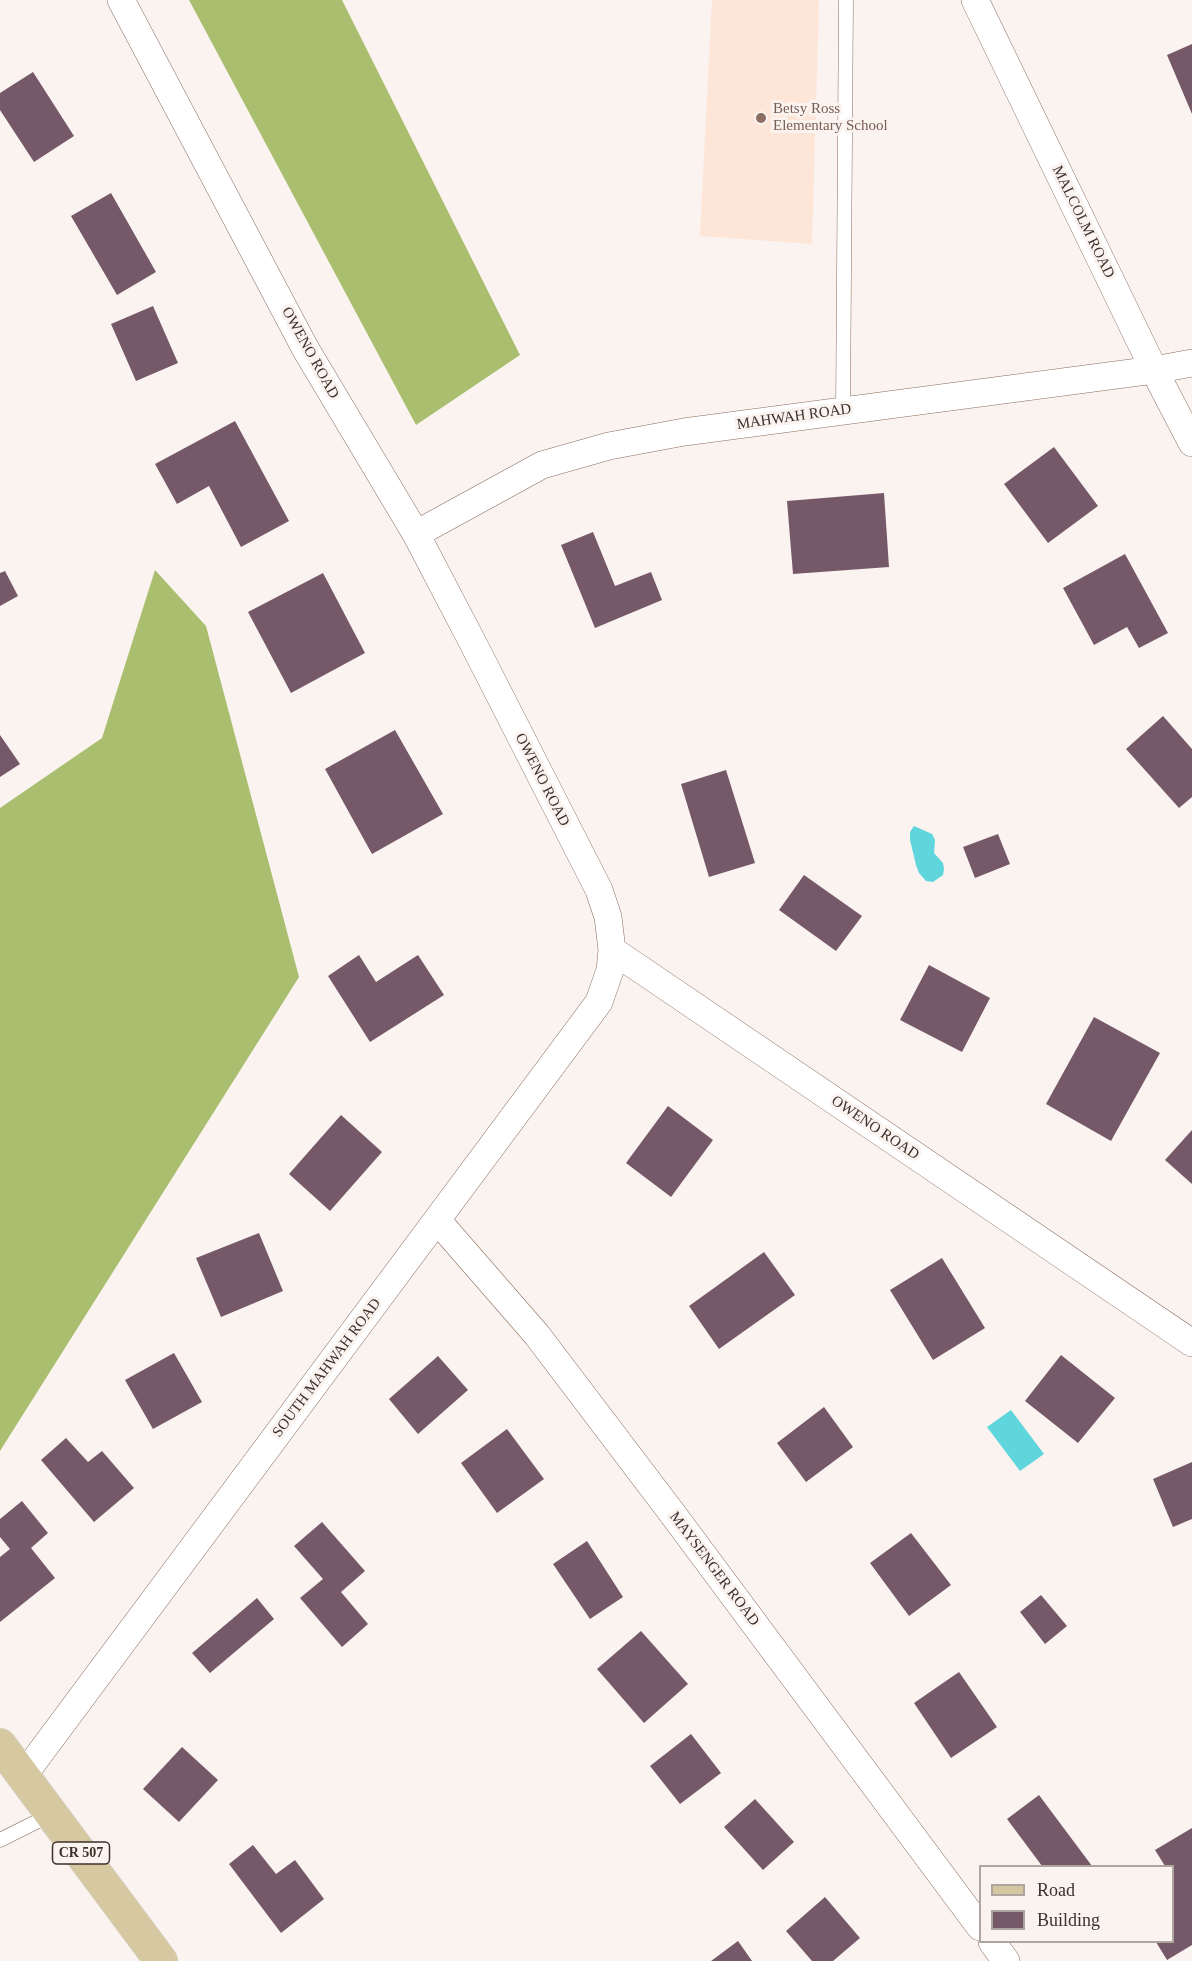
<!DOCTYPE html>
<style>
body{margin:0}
#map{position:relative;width:1192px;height:1961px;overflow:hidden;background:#faf3ef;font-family:"Times New Roman",serif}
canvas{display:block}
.legend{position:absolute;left:979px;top:1865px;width:195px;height:78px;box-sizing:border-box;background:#faf3ef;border:2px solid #afa5a0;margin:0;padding:8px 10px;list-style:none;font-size:18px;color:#3e312a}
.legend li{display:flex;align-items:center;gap:12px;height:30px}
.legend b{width:30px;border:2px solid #afa5a0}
</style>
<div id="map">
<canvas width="1192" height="1961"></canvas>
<ul class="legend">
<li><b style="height:8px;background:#d6c9a1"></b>Road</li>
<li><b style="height:16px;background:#765969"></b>Building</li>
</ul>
</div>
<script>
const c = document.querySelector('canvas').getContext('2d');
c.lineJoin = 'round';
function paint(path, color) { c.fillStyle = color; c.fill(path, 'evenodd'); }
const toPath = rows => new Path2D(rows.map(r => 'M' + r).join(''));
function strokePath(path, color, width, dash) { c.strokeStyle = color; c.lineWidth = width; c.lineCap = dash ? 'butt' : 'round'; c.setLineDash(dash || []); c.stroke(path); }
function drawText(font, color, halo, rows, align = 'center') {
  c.font = font + ' "Times New Roman",serif'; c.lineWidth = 6; c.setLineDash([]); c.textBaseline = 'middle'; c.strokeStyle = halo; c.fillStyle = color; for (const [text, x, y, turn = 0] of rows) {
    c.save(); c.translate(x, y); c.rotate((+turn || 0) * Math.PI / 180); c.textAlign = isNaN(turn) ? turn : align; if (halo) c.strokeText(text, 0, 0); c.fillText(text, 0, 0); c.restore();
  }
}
paint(toPath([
 [712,0,819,0,812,244,700,236]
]), '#fde5d7');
paint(toPath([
 [189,0,342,0,520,355,416,425],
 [155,570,206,626,299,977,0,1451,0,808,102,738]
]), '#aabe6f');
paint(toPath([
 [914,826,932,834,935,840,934,853,943,863,944,869,943,875,933,882,926,881,919,873,916,865,910,840,910,832],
 [1011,1410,1044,1454,1020,1471,987,1427]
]), '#5fd5dc');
paint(toPath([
 [1192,44,1192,114,1167,55],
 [33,72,74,136,34,162,0,110,0,93],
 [111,193,156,272,117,295,71,216],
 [153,306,178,363,136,381,111,324],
 [235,421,289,521,241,547,209,486,177,504,155,464],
 [1054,447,1098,506,1048,543,1004,484],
 [884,493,889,567,793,574,787,501],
 [593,532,615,586,651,572,662,600,595,628,561,545],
 [1125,554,1168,633,1139,648,1127,627,1094,645,1063,588],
 [5,571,18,596,0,606,0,573],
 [323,573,365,653,291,693,248,612],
 [1163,716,1192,749,1192,797,1179,808,1126,749],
 [395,730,443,814,372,854,325,769],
 [0,735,20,764,0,777],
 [726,770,755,863,709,877,681,784],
 [998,834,1010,864,975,878,963,847],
 [804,875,862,916,836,951,779,910],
 [359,955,376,982,418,955,444,995,370,1042,328,976],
 [929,965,990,998,962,1052,900,1020],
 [1094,1017,1160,1053,1111,1141,1046,1104],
 [668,1106,713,1140,671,1197,626,1163],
 [341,1115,382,1152,330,1211,289,1174],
 [1192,1130,1192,1184,1165,1160],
 [259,1233,283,1291,221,1317,196,1258],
 [764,1252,795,1295,719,1349,689,1306],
 [942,1258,985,1328,933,1360,890,1290],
 [174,1353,202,1402,153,1429,125,1380],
 [1061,1355,1115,1398,1078,1443,1025,1401],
 [438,1356,468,1390,418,1434,389,1399],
 [824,1407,853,1447,806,1482,777,1443],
 [507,1429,544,1479,497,1513,461,1463],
 [66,1438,88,1462,102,1451,134,1488,94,1522,41,1460],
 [1192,1462,1192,1519,1173,1527,1153,1479],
 [22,1501,48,1533,31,1548,55,1578,0,1622,0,1557,10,1549,0,1537,0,1519],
 [322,1522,365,1571,341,1592,368,1624,342,1647,300,1598,323,1579,294,1546],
 [911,1533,951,1585,909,1616,870,1563],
 [587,1541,623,1597,590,1619,553,1564],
 [1041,1595,1067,1626,1045,1644,1020,1612],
 [257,1598,274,1619,210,1673,192,1653],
 [641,1631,688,1684,644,1723,597,1669],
 [959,1672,997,1727,951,1758,914,1703],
 [691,1734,721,1773,680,1804,650,1766],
 [182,1747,218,1780,179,1822,143,1789],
 [1039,1795,1092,1866,1042,1866,1007,1819],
 [755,1799,794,1842,763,1870,724,1827],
 [1192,1828,1192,1945,1167,1960,1156,1942,1172,1942,1172,1866,1165,1866,1155,1850],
 [253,1845,276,1874,295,1860,324,1899,281,1933,229,1864],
 [825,1897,860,1938,833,1961,812,1961,786,1931],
 [738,1941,752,1961,711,1961]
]), '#765969');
const service = toPath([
 [843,410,846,0],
 [0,1840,52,1814]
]);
const minor = toPath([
 [975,0,1154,370,1192,443],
 [416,534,542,465,609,446,684,432,1154,370,1192,363],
 [612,950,1192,1343],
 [437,1220,537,1335,672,1513,980,1927],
 [23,1776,599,1002,610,970,612,950,608,917,599,890,475,647,416,534,305,348,121,0],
 [992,1942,1006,1961]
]);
const primary = toPath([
 [0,1745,161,1961]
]);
strokePath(service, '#8a6d5c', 15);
strokePath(minor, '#8a6d5c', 28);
strokePath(primary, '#d5d2d0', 34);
strokePath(service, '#fff', 14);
strokePath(minor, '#fff', 27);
strokePath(primary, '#d6c9a1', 33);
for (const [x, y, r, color] of [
 [761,118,6,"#8d6e63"]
]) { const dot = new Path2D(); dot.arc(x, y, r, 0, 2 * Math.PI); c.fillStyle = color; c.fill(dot); strokePath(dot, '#faf3ef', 2); }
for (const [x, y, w] of [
 [81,1853,57]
]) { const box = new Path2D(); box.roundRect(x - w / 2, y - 11, w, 22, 4.5); c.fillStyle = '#faf3ef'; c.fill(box); strokePath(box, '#3e312a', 1.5); }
drawText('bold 14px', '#3e312a', null, [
 ["CR 507",81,1853]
]);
drawText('15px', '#785e54', '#faf3ef', [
 ["Betsy Ross",773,109],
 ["Elementary School",773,126]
], 'left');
drawText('15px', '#3e312a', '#faf3ef', [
 ["MALCOLM ROAD",1083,222,64],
 ["OWENO ROAD",310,353,61],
 ["MAHWAH ROAD",794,417,-8],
 ["OWENO ROAD",542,780,63],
 ["OWENO ROAD",875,1128,34],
 ["SOUTH MAHWAH ROAD",327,1368,-53],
 ["MAYSENGER ROAD",714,1569,53]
]);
</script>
